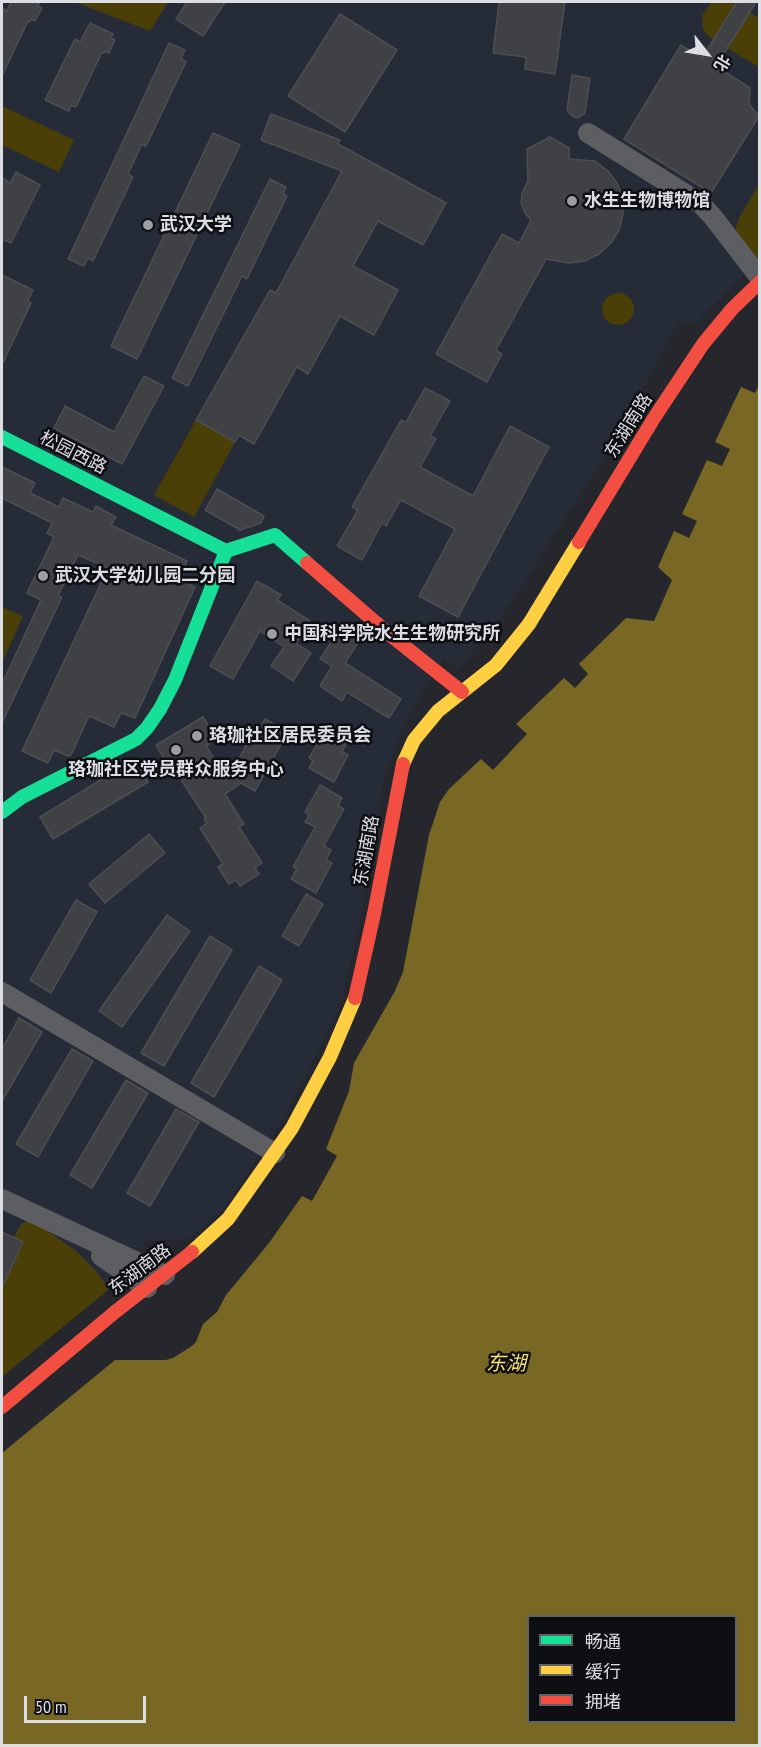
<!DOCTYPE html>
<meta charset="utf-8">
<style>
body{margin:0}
#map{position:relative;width:761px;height:1747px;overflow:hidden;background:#26272c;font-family:"PT Sans Narrow","Noto Sans SC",sans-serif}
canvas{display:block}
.frame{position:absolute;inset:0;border:3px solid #dcdee4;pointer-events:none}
.legend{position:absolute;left:527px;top:1615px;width:210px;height:108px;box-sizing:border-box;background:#0e0f13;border:2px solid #606267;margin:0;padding:8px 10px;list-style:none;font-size:18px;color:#dcdee4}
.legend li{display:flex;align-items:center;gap:12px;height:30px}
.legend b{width:30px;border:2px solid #606267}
.north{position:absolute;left:677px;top:24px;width:60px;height:60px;-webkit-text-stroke:4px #0e0f13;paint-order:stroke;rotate:121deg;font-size:16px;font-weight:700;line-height:24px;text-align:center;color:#dcdee4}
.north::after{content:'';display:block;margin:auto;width:21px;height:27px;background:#dcdee4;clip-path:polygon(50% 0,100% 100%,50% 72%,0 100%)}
.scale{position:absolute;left:24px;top:1696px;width:122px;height:27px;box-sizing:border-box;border:3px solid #dcdee4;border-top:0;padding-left:8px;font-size:18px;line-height:21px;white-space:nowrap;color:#dcdee4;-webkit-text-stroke:4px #0e0f13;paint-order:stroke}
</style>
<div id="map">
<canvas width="761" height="1747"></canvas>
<div class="frame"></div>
<ul class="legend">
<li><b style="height:8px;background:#16e098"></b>畅通</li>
<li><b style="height:8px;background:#ffcf43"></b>缓行</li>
<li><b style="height:8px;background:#f24e42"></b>拥堵</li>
</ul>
<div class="north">北</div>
<div class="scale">50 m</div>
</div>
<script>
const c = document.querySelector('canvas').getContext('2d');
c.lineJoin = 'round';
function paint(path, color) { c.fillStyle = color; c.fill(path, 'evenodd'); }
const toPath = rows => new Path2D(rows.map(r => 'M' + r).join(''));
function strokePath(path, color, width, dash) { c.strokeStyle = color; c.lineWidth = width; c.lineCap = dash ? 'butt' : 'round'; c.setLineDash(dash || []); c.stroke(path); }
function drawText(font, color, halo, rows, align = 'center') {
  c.font = font + ' "PT Sans Narrow","Noto Sans SC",sans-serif'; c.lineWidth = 5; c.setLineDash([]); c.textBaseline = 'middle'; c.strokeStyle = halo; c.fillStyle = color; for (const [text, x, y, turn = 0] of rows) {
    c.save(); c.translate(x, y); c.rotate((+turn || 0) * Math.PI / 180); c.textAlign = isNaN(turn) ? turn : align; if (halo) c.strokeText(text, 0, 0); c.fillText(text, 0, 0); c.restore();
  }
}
paint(toPath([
 [2,2,759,2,759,259,698,322,679,321,619,434,523,584,499,619,459,669,442,660,415,705,402,730,385,775,362,912,340,1008,283,1120,223,1209,193,1236,173,1241,147,1239,126,1273,109,1289,2,1378]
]), '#262b38');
paint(toPath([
 [75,2,168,2,150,31],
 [712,2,731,2,759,18,759,67,710,38,706,33,703,29,702,15],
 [2,106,74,140,59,172,2,145],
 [759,184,759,259,755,262,737,234,736,227,739,218],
 '602 309a16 16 0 1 1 32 0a16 16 0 1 1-32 0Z',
 [196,420,235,442,194,517,154,495],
 [2,607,23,616,2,663],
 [29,1221,45,1229,76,1251,97,1272,109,1289,2,1377,2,1288,23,1243,13,1238,22,1223]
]), '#4a3f07');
paint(toPath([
 [759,385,759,1745,2,1745,2,1453,115,1360,166,1360,173,1358,192,1346,196,1342,203,1324,217,1312,226,1295,269,1243,302,1196,312,1201,337,1156,326,1149,349,1091,354,1063,395,991,403,972,429,835,440,802,449,789,481,759,493,770,527,734,516,724,564,678,575,688,588,674,579,664,626,618,654,621,672,580,658,567,674,531,689,538,697,521,682,514,707,460,722,466,730,449,715,442,741,387,755,393],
 [528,1616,736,1616,736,1722,528,1722]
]), '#786824');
const building = toPath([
 [11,2,40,2,37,6,42,8,35,21,31,19,30,22,28,21,2,76,2,8,7,11,11,2],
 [187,2,225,2,203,36,176,19,187,2],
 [499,2,565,2,555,74,525,69,526,57,493,53,499,2],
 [737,2,756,2,716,66,750,88,749,104,759,116,711,193,624,139,681,45,702,58,737,2],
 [340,14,397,50,345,132,288,96,340,14],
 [90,23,113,34,111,38,115,40,109,53,105,51,104,53,102,52,76,107,71,105,69,111,45,100,75,39,80,42,90,23],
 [169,43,185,50,181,59,186,62,146,146,142,144,128,174,133,177,93,261,88,258,84,266,68,259,169,43],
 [572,75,590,78,585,113,578,118,572,116,567,110,572,75],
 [271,114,340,140,338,144,446,203,423,245,378,221,353,266,398,290,374,335,340,316,308,374,297,367,254,444,239,435,235,442,196,420,270,290,276,293,342,171,261,140,271,114],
 [213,133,240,145,137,359,111,346,213,133],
 [550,137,569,148,569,159,595,161,608,171,617,183,623,198,623,214,619,230,611,243,599,254,585,261,569,263,546,259,496,350,502,354,487,382,436,354,502,234,519,243,531,220,525,213,521,203,522,193,528,180,527,149,550,137],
 [16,172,40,185,11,243,2,239,2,178,10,183,16,172],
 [270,179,286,187,283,194,287,196,247,279,242,276,188,386,172,378,270,179],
 [2,275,33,290,28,301,31,303,2,365,2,275],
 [144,376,164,386,122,464,54,428,65,406,114,432,144,376],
 [425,388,450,401,430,436,436,439,420,467,473,496,510,426,549,447,458,617,419,596,455,529,401,500,386,526,382,523,362,560,337,546,358,510,352,507,401,420,406,422,425,388],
 [2,467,35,483,30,493,59,507,63,498,93,512,96,506,116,517,111,525,187,561,179,580,195,587,135,718,121,713,114,727,89,716,71,755,68,756,54,750,48,763,22,751,108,568,78,555,58,596,62,597,2,723,2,684,41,600,27,593,54,537,47,533,52,523,2,498,2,467],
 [217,489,264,516,261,523,240,530,205,510,217,489],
 [257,581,281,595,277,600,310,621,296,643,311,653,293,681,271,666,284,647,260,631,233,679,210,666,257,581],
 [340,629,359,641,345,663,401,699,389,718,347,692,342,701,320,686,332,666,320,659,340,629],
 [203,717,217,739,206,746,227,779,252,735,255,737,265,719,288,732,255,791,241,783,225,794,244,824,239,827,262,863,255,868,259,874,240,886,236,880,229,884,218,867,223,864,200,828,207,823,204,819,206,818,172,766,169,768,156,745,203,717],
 [328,734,346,744,342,752,348,755,334,782,309,768,313,761,309,758,320,739,324,741,328,734],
 [135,759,148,782,53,839,40,817,135,759],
 [320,785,342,798,338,806,344,809,324,846,331,850,326,860,332,863,316,893,291,879,297,869,293,867,315,827,305,822,309,815,305,812,320,785],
 [149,834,165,853,105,903,89,884,149,834],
 [306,894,323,904,299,946,282,936,306,894],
 [76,900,97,912,51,993,30,980,76,900],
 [167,915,190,931,122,1027,99,1011,167,915],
 [210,936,232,950,164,1066,141,1053,210,936],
 [259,966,282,980,214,1097,191,1083,259,966],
 [19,1018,42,1032,2,1101,2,1049,19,1018],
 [72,1049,93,1061,38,1157,16,1144,72,1049],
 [126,1080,148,1093,92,1188,70,1175,126,1080],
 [176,1109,199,1122,150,1206,127,1193,176,1109],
 [2,1232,23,1242,2,1288,2,1232]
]);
paint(building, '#3f4144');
strokePath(building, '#4d4e52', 1.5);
strokePath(toPath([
 [588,133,700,203,713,217,760,278],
 [2,992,275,1153],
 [2,1199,165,1275],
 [101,1256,147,1288]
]), '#5d5e61', 20);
strokePath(toPath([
 [2,437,226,551,275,535,307,563],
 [2,812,22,797,136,739,147,728,160,709,175,680,226,551]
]), '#16e098', 14);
strokePath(toPath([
 [403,764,414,740,438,711,496,665,529,624,579,542],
 [192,1252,228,1219,292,1128,330,1057,355,998]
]), '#ffcf43', 14);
strokePath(toPath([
 [579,542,654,418,703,344,732,309,760,282],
 [307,563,389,634,462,692],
 [355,998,374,914,403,764],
 [2,1407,115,1312,192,1252]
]), '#f24e42', 14);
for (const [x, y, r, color] of [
 [572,201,6,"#9c9ea4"],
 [148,225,6,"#9c9ea4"],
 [43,576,6,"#9c9ea4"],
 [272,634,6,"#9c9ea4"],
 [197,736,6,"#9c9ea4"],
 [176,750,6,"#9c9ea4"]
]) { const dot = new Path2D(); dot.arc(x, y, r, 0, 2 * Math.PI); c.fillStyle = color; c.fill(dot); strokePath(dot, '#0e0f13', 2); }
drawText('bold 18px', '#dcdee4', '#0e0f13', [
 ["水生生物博物馆",584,201],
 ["武汉大学",160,225],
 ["武汉大学幼儿园二分园",55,576],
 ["中国科学院水生生物研究所",284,634],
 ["珞珈社区居民委员会",209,736],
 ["珞珈社区党员群众服务中心",176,770,"center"]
], 'left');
drawText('18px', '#dcdee4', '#0e0f13', [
 ["东湖南路",629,426,-58],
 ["松园西路",73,453,27],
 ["东湖南路",367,851,-80],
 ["东湖南路",140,1270,-37]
]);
drawText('italic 20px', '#f8de78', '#0e0f13', [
 ["东湖",506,1364]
]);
</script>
